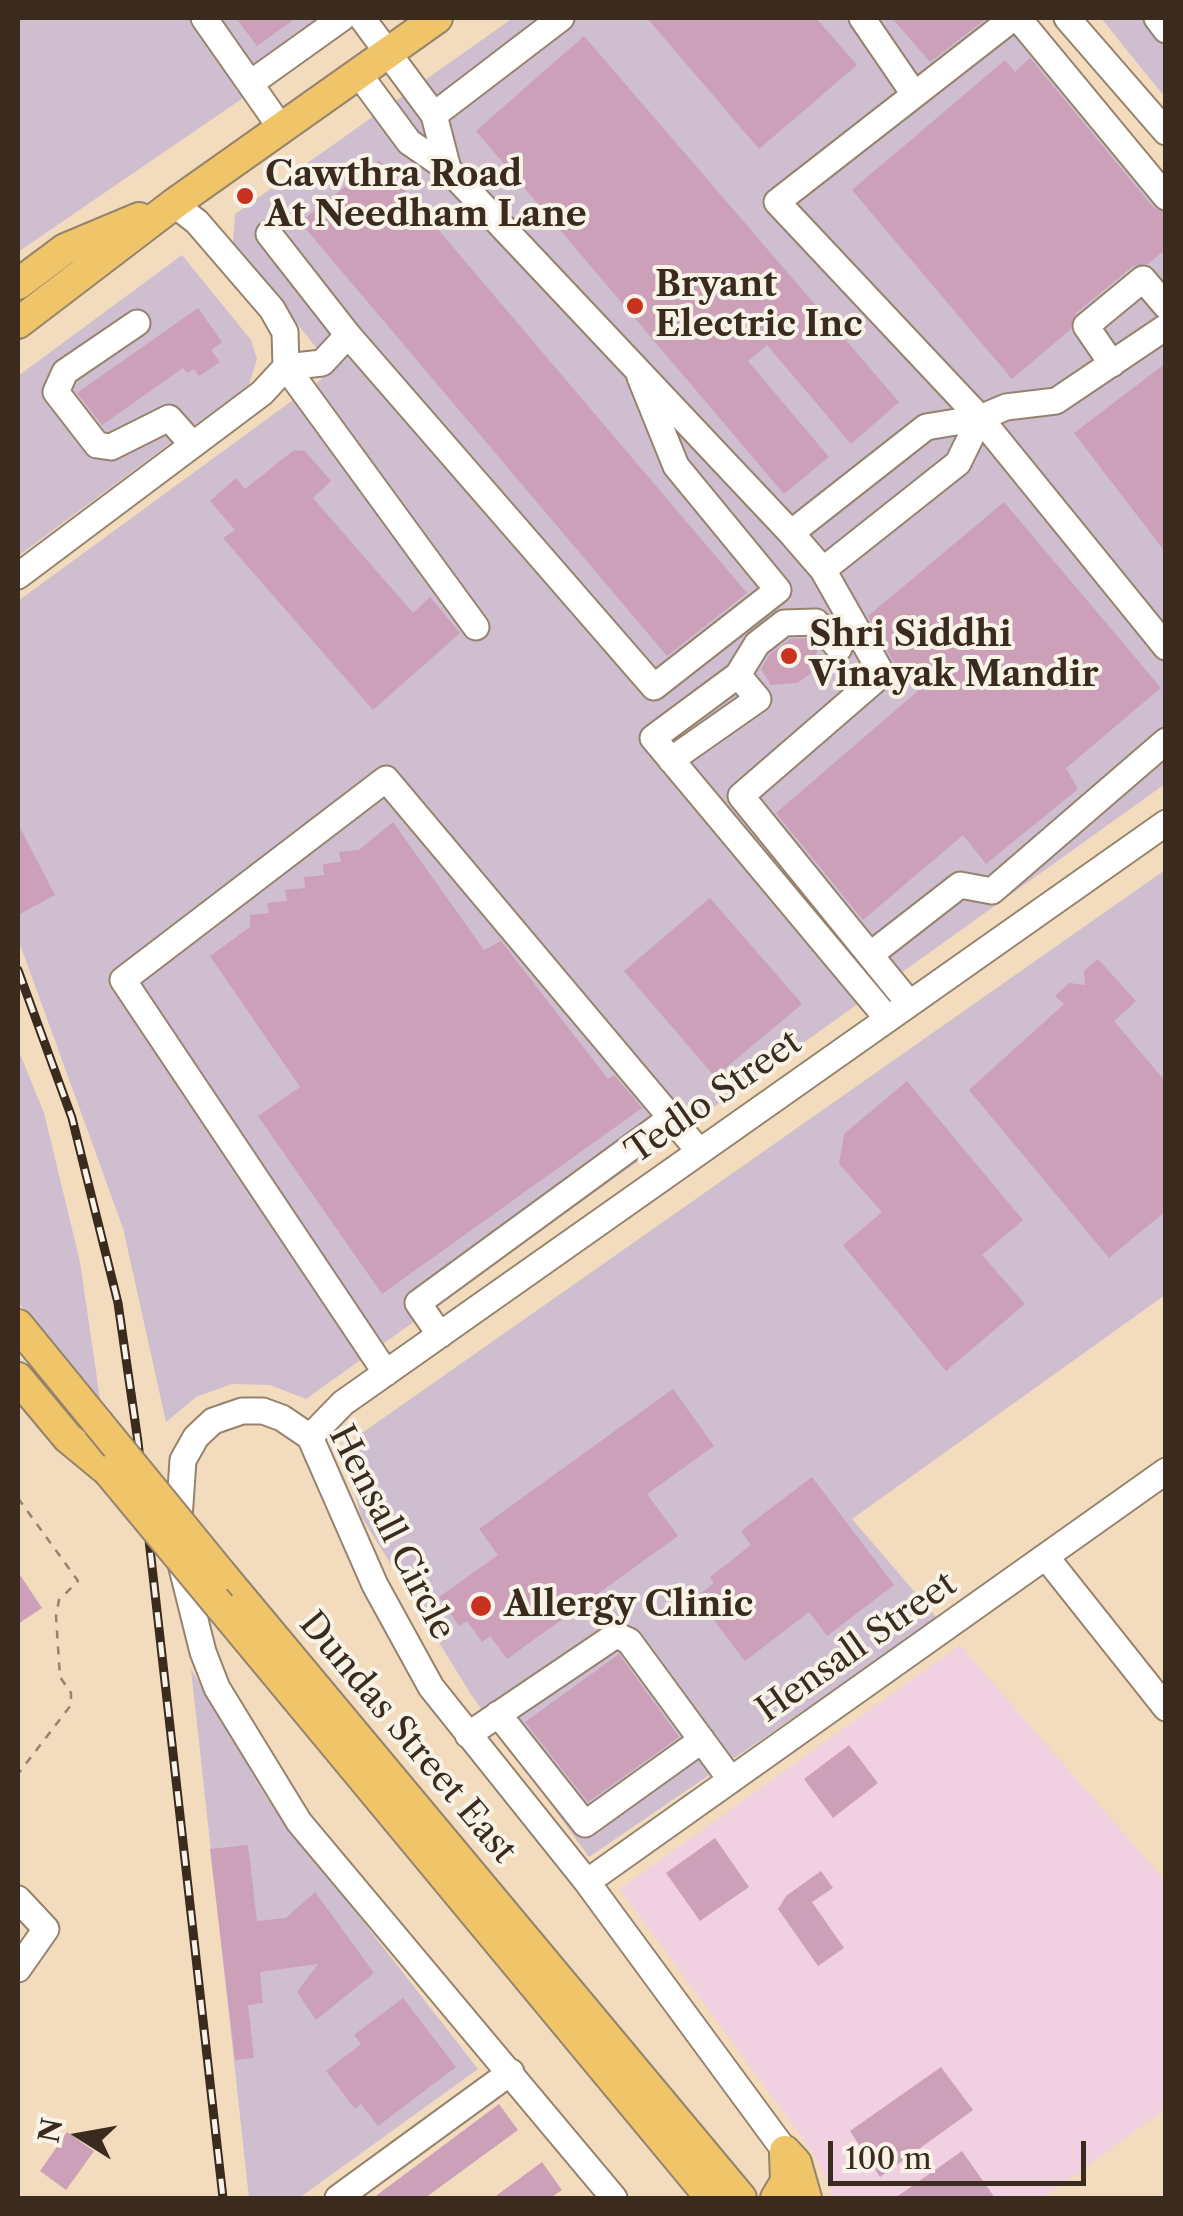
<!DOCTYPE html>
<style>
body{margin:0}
#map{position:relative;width:1183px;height:2216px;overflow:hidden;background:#f2dcbd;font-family:"Libre Caslon Text",serif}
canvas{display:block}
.frame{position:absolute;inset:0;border:20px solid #3b2a1e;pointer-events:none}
.north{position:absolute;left:30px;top:2086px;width:100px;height:100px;-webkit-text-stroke:8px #f7f3e8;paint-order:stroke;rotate:281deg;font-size:28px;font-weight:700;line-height:40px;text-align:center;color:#3b2a1e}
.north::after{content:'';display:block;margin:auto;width:35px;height:45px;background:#3b2a1e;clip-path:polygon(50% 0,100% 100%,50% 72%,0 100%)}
.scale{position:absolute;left:828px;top:2141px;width:258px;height:45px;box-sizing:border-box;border:5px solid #3b2a1e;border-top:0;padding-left:12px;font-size:30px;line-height:35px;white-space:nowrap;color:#3b2a1e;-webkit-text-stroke:8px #f7f3e8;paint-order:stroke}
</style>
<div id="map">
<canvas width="1183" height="2216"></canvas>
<div class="frame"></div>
<div class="north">N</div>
<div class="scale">100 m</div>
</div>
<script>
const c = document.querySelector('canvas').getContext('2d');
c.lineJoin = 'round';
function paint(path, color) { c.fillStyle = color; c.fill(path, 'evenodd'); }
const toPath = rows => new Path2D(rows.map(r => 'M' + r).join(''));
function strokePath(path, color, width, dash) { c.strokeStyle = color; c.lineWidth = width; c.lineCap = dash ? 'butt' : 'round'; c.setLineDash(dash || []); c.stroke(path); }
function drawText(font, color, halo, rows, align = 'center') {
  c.font = font + ' "Libre Caslon Text",serif'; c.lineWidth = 8; c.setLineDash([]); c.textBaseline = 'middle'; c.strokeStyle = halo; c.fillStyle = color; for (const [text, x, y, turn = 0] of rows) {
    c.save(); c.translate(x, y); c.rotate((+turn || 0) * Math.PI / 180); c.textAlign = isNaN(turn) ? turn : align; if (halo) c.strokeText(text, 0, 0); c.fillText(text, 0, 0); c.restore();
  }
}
paint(toPath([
 [960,1645,1165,1881,1165,2109,1044,2198,834,2198,816,2158,799,2133,620,1889]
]), '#f1d0e2');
paint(toPath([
 [18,18,360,18,18,252],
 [513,18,1026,18,1165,185,1165,784,306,1399,270,1385,232,1384,196,1397,166,1422,123,1228,18,939,18,601,334,370,233,243,235,214],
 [1101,18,1165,18,1165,97,1146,74],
 [182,255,251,340,257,359,249,385,18,556,18,376],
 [1165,870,1165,1295,852,1519,938,1619,589,1857,472,1696,361,1516,342,1447],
 [18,1049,44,1113,80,1262,100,1399,18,1302],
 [191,1669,266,1797,478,2069,299,2198,249,2198]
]), '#cebed0');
paint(toPath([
 [236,18,296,18,257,46],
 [647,18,816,18,857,65,759,149],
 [892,18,987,18,930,62],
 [584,36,899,402,851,444,767,345,748,361,829,457,784,494,476,131],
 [1030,58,1153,207,1166,213,1166,249,1148,264,1133,266,1076,313,1070,330,1012,379,852,190,1005,60,1015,72],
 [379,160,747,593,667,656,300,222],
 [198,308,222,342,211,350,220,362,199,376,194,369,187,373,183,368,102,425,77,393],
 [1166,363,1166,553,1074,433],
 [294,450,305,451,331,481,313,498,413,613,430,597,460,633,373,710,223,538,235,530,210,501,236,478,245,489],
 [1004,502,1161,688,1066,768,1078,789,986,864,963,835,863,920,776,813,918,691,893,661,868,616],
 [808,638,817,651,813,672,797,683,771,685,761,669,769,655,790,639],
 [393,822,484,950,501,941,608,1079,614,1075,642,1108,382,1294,258,1116,300,1087,210,956,250,927,250,915,269,913,267,903,287,901,285,890,305,888,304,877,324,875,323,864,341,862,339,852,359,850],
 [18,824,55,895,18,915],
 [710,898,802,1004,715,1077,624,971],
 [1098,959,1136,1001,1114,1021,1166,1082,1166,1211,1109,1258,969,1090,1064,1004,1055,996,1069,983,1085,985,1084,971],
 [907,1081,1023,1220,982,1255,1025,1304,946,1371,843,1245,882,1212,839,1164,844,1134],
 [673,1389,714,1446,647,1494,678,1536,507,1659,490,1636,482,1642,467,1621,459,1626,439,1597,498,1555,479,1529],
 [812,1477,894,1585,827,1636,809,1612,745,1661,696,1597,714,1583,710,1577,751,1545,741,1531],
 [18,1572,42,1608,18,1624],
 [619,1654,679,1737,588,1802,525,1722],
 [849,1745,878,1783,833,1818,804,1779],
 [715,1838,749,1887,700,1921,666,1873],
 [248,1845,257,1921,286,1918,315,1892,374,1973,316,2020,297,1992,318,1964,260,1972,263,2003,248,2005,254,2058,235,2060,210,1849],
 [821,1871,833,1888,812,1902,844,1948,818,1966,778,1909,786,1896],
 [403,1998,456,2067,378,2126,361,2104,355,2109,326,2071,361,2044,354,2035],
 [941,2067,973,2110,880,2177,850,2131],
 [499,2104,518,2130,425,2198,373,2198],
 [67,2132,94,2151,66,2190,40,2171],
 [962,2151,995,2198,895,2198],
 [542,2162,562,2190,550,2198,493,2198]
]), '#cda0b9');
const minor = toPath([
 [204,18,281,128],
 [362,18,434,115],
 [561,18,434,115,448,169,791,533],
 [862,18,914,94],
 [1013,18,777,202,980,418,1006,407,1056,401,1166,327],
 [1018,18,1166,197],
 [1067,18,1166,132],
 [1157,18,1166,30],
 [358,73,409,142,448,169],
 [251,83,342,18],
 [269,234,348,335,322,363,286,367,476,627],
 [137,323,65,372,56,392,97,445,111,447,169,418,193,445],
 [348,335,654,687,778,590,676,466,640,377],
 [1112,364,1086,326,1143,279,1166,306],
 [980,418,1166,647],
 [823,570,791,533,926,427,980,418],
 [18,576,262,393,286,367,285,332,272,309,197,222,174,204],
 [839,648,816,622,784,623,757,644,738,675,653,738,887,1018],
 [671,760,758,699,738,675],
 [870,955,741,796,882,674,823,570,958,463,980,418],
 [909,1003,870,955,960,885,992,891,1166,741],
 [440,1335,418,1303,671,1118],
 [386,1373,123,980,386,779,699,1151],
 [310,1437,343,1403,1166,823],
 [1046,1557,1166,1708],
 [498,1714,585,1824,702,1740],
 [468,1735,616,1635,629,1641,731,1780],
 [587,1882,1166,1471],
 [18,1899,46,1929,18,1969],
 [338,2198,511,2072],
 [614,2198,299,1822,217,1688,203,1652,177,1548,183,1460,196,1437,213,1421,242,1411,263,1411,282,1418,310,1437,375,1585,431,1687,587,1882,785,2151]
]);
const major = toPath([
 [18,284,65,249,139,218],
 [18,323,174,204,437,18],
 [18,1325,98,1423],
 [18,1378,68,1438,108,1471],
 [222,1575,741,2198],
 [220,1606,711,2198],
 [785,2151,796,2163,806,2198],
 [776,2198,786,2181,785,2154]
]);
strokePath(minor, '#96836e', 29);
strokePath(major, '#96836e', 34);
strokePath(toPath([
 [18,1498,78,1581,59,1600,56,1616,60,1677,71,1693,71,1705,18,1774]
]), '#96836e', 2.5, [8, 8]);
strokePath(minor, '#fff', 25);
strokePath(major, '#f0c469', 30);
const rail = toPath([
 [18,970,72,1118,118,1303,138,1442,223,2198]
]);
strokePath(rail, '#3b2a1e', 9);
strokePath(rail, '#f7f3e8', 5, [15]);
const majorBridge = toPath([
 [98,1423,222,1575],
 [108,1471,220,1606]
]);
strokePath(majorBridge, '#96836e', 34, []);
strokePath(majorBridge, '#f0c469', 30);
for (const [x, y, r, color] of [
 [245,196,10,"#c8321e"],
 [635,306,10,"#c8321e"],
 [789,656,10,"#c8321e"],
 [481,1606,12,"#c8321e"]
]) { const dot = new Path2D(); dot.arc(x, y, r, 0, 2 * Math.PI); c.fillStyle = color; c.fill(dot); strokePath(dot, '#f7f3e8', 4); }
drawText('bold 35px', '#3b2a1e', '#f7f3e8', [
 ["Cawthra Road",265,176],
 ["At Needham Lane",265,216],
 ["Bryant",655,286],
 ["Electric Inc",655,326],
 ["Shri Siddhi",809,636],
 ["Vinayak Mandir",809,676],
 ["Allergy Clinic",504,1606]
], 'left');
drawText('35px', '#3b2a1e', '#f7f3e8', [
 ["Tedlo Street",714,1098,-35],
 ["Hensall Circle",391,1533,63],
 ["Hensall Street",857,1648,-35],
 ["Dundas Street East",407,1738,50]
]);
</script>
